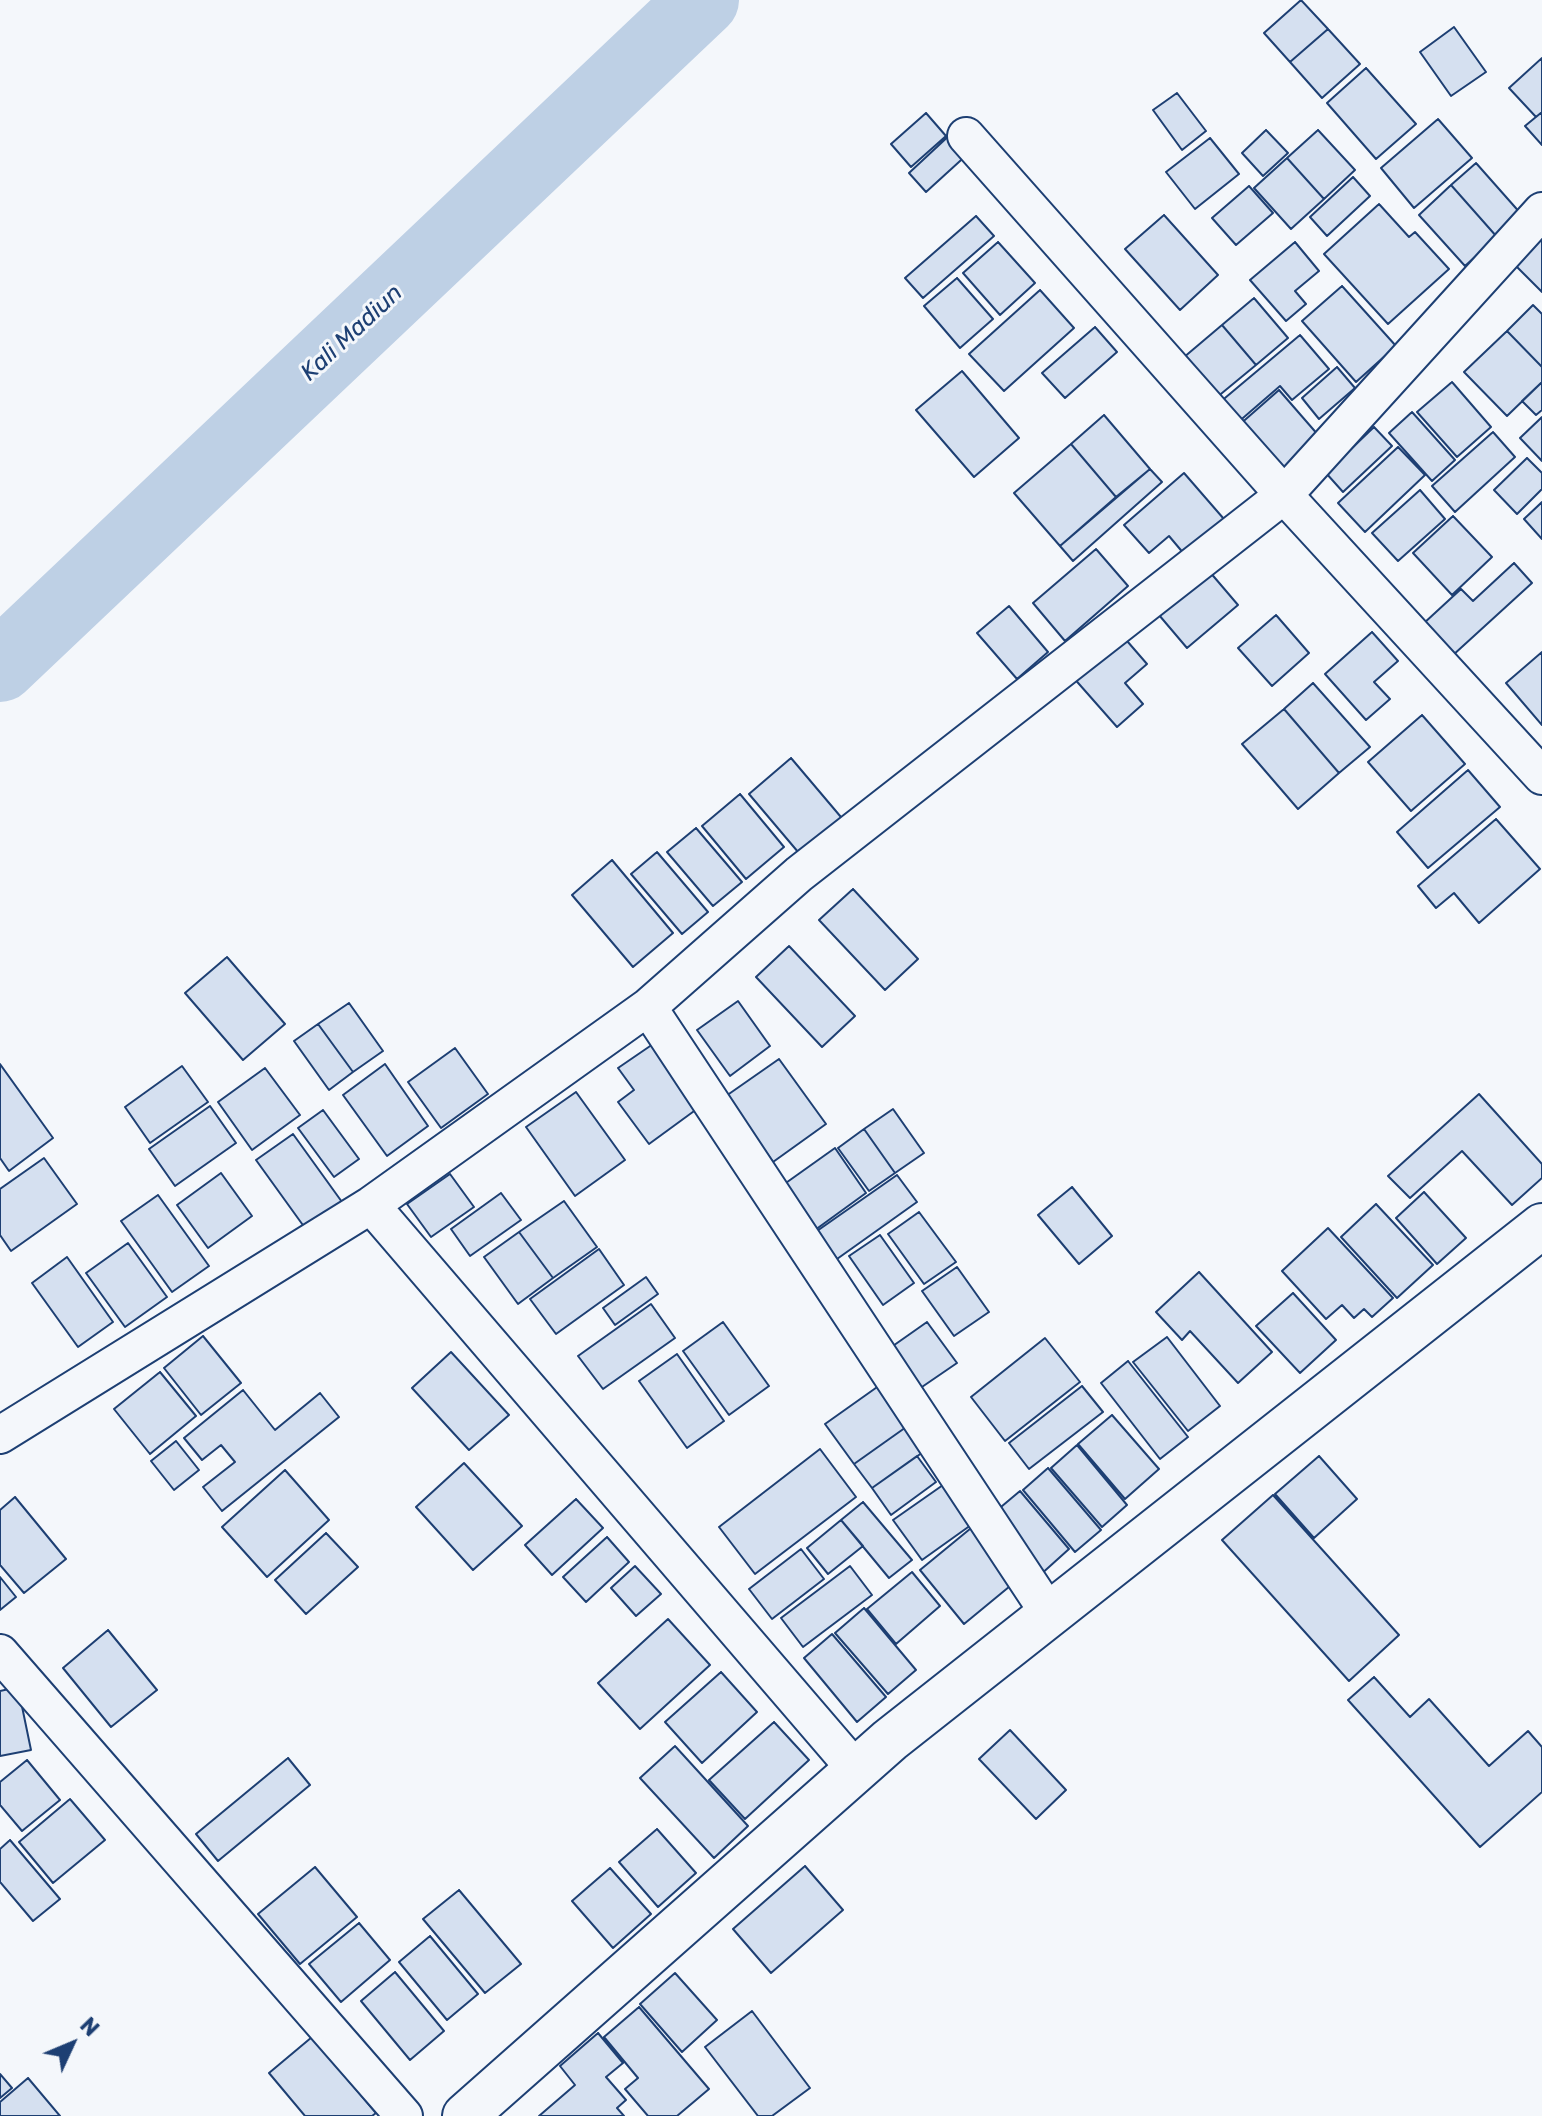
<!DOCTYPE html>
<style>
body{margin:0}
#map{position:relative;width:1542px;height:2116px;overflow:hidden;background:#f4f7fb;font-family:Rubik,sans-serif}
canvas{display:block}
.north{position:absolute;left:32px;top:2004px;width:80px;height:80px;-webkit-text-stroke:6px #f4f7fb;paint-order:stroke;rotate:46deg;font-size:22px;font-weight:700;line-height:32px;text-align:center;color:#1d3f73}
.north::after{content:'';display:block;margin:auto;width:28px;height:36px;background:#1d3f73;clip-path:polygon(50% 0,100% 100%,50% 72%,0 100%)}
</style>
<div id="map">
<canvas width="1542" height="2116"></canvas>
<div class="north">N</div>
</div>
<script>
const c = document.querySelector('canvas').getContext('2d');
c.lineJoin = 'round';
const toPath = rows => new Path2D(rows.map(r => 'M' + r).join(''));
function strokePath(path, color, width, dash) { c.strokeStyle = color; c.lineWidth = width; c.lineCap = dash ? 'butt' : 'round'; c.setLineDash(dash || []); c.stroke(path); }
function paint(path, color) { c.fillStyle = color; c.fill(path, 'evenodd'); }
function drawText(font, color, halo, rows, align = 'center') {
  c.font = font + ' Rubik,sans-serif'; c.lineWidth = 6; c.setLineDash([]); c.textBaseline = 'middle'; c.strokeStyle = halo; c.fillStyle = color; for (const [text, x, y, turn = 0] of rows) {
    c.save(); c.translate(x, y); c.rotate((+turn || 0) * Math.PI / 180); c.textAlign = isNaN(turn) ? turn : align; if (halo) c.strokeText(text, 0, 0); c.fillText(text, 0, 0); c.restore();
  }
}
strokePath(toPath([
 [0,666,703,0]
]), '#bed0e5', 72);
const building = toPath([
 [1301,0,1328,29,1290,62,1264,33,1301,0],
 [1454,27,1486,72,1451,96,1420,52,1454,27],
 [1328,29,1360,64,1322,98,1290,62,1328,29],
 [1542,58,1542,112,1536,117,1509,88,1542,58],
 [1366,68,1416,124,1376,159,1327,103,1366,68],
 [1177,93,1206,131,1182,150,1153,110,1177,93],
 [1542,112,1542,145,1525,126,1542,112],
 [926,113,946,136,911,167,891,144,926,113],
 [1438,119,1472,158,1414,208,1381,168,1438,119],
 [1266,130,1288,153,1263,176,1242,153,1266,130],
 [1318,130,1355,170,1324,199,1287,158,1318,130],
 [953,132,971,151,926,192,909,173,953,132],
 [1210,138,1239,174,1195,209,1166,172,1210,138],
 [1287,158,1324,199,1291,229,1254,188,1287,158],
 [1476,163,1522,215,1497,237,1451,185,1476,163],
 [1353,177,1370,196,1327,236,1310,217,1353,177],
 [1451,185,1497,237,1465,266,1419,215,1451,185],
 [1249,186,1273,213,1236,245,1212,218,1249,186],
 [1379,204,1409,237,1415,232,1449,269,1388,324,1324,254,1379,204],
 [1164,215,1218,275,1180,310,1125,249,1164,215],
 [976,216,994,236,923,298,905,278,976,216],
 [1542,239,1542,292,1515,265,1542,239],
 [998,242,1035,283,1000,315,963,273,998,242],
 [1295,242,1319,271,1295,291,1306,304,1286,321,1250,280,1295,242],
 [957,278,993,319,960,348,924,306,957,278],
 [1342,286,1396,346,1356,382,1302,321,1342,286],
 [1040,290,1074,328,1004,391,969,354,1040,290],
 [1254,298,1288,338,1256,365,1222,325,1254,298],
 [1533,305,1542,314,1542,367,1507,331,1533,305],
 [1222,325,1256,365,1216,398,1183,358,1222,325],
 [1095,327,1117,352,1065,398,1042,373,1095,327],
 [1507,331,1542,367,1542,382,1507,416,1464,372,1507,331],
 [1300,335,1329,369,1292,400,1280,386,1236,424,1219,403,1300,335],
 [1337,367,1355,388,1319,419,1302,398,1337,367],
 [962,371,1019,438,974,477,916,410,962,371],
 [1452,382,1491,427,1457,457,1417,412,1452,382],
 [1542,382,1542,410,1536,415,1522,401,1542,382],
 [1279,390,1319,436,1279,472,1238,426,1279,390],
 [1412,412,1455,460,1432,481,1389,433,1412,412],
 [1104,415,1150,469,1116,497,1071,444,1104,415],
 [1542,417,1542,461,1520,438,1542,417],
 [1374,427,1392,446,1343,492,1326,473,1374,427],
 [1493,432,1515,457,1455,512,1432,486,1493,432],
 [1071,444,1116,497,1060,546,1014,493,1071,444],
 [1398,447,1425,475,1365,532,1338,503,1398,447],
 [1527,458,1542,473,1542,489,1517,514,1494,490,1527,458],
 [1150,469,1162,482,1073,561,1060,546,1150,469],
 [1184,473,1230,526,1190,561,1169,536,1149,553,1124,525,1184,473],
 [1420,490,1445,519,1398,561,1372,533,1420,490],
 [1542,502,1542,539,1524,519,1542,502],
 [1453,516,1492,557,1452,595,1413,553,1453,516],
 [1096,549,1128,586,1065,641,1033,603,1096,549],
 [1514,563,1532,583,1452,656,1423,624,1461,589,1473,601,1514,563],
 [1209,571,1238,605,1187,648,1159,615,1209,571],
 [1009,606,1048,652,1017,679,977,633,1009,606],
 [1276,615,1309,653,1272,686,1238,648,1276,615],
 [1372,632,1398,661,1374,682,1390,699,1366,720,1325,674,1372,632],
 [1121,634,1147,664,1125,683,1143,704,1117,727,1072,676,1121,634],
 [1542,652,1542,725,1506,683,1542,652],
 [1313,683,1370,747,1339,773,1284,709,1313,683],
 [1284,709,1339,773,1298,809,1242,744,1284,709],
 [1422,715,1465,764,1411,811,1368,762,1422,715],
 [791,758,846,823,804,859,749,794,791,758],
 [1468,770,1500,807,1428,868,1397,832,1468,770],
 [740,794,784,847,746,879,702,826,740,794],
 [1496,819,1540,869,1479,923,1454,893,1436,908,1418,886,1496,819],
 [696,828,742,882,713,906,667,852,696,828],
 [657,852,708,912,682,934,631,874,657,852],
 [612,860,673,933,633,967,572,895,612,860],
 [853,889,918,959,885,990,819,920,853,889],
 [789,946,855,1016,822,1047,756,977,789,946],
 [227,957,285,1024,243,1060,185,993,227,957],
 [738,1001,770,1046,730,1076,697,1030,738,1001],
 [349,1003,383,1051,353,1072,318,1024,349,1003],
 [318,1024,353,1072,329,1090,294,1041,318,1024],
 [656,1042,701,1106,649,1144,618,1102,634,1090,618,1068,656,1042],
 [455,1048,488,1094,441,1128,408,1082,455,1048],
 [779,1059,826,1124,773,1162,726,1096,779,1059],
 [0,1064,53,1138,9,1171,0,1158,0,1064],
 [385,1064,428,1126,387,1156,343,1095,385,1064],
 [182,1066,208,1102,150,1143,125,1107,182,1066],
 [265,1068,300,1115,252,1150,218,1102,265,1068],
 [576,1092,625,1160,575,1196,526,1127,576,1092],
 [1479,1094,1542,1164,1542,1178,1512,1205,1462,1151,1410,1198,1388,1176,1479,1094],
 [210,1106,236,1143,175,1186,149,1149,210,1106],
 [893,1109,924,1153,895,1173,864,1129,893,1109],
 [323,1110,359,1159,334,1177,298,1128,323,1110],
 [864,1129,895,1173,869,1191,838,1148,864,1129],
 [293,1134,342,1202,305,1228,256,1160,293,1134],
 [835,1148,866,1193,815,1230,783,1185,835,1148],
 [44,1158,77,1204,11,1251,0,1235,0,1189,44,1158],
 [221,1173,252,1216,208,1248,177,1205,221,1173],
 [450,1174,474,1207,431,1237,407,1204,450,1174],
 [897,1175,917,1202,837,1259,817,1231,897,1175],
 [1072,1187,1112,1236,1079,1264,1038,1215,1072,1187],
 [1424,1192,1466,1238,1437,1264,1396,1218,1424,1192],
 [501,1193,521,1220,470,1256,451,1229,501,1193],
 [158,1195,209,1266,172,1292,121,1221,158,1195],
 [564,1201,597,1247,553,1278,519,1232,564,1201],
 [1376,1204,1433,1265,1397,1298,1341,1237,1376,1204],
 [919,1212,956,1262,924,1284,888,1234,919,1212],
 [1328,1228,1393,1298,1372,1317,1364,1309,1354,1318,1342,1305,1326,1319,1282,1271,1328,1228],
 [519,1232,553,1278,518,1304,484,1257,519,1232],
 [880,1235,914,1283,883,1305,849,1256,880,1235],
 [128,1243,167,1297,125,1327,86,1273,128,1243],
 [599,1249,624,1285,556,1334,530,1299,599,1249],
 [67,1257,113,1322,78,1347,32,1283,67,1257],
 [957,1267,989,1312,954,1336,922,1291,957,1267],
 [1199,1272,1272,1352,1238,1383,1190,1331,1182,1340,1156,1312,1199,1272],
 [646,1277,658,1294,615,1325,603,1308,646,1277],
 [1293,1293,1336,1340,1300,1373,1256,1326,1293,1293],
 [651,1304,675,1338,603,1389,578,1356,651,1304],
 [723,1322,769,1386,729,1415,683,1351,723,1322],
 [927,1322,957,1363,919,1389,890,1348,927,1322],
 [203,1336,241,1383,201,1415,164,1368,203,1336],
 [1167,1337,1220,1406,1188,1431,1133,1362,1167,1337],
 [1045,1338,1080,1382,1005,1441,971,1397,1045,1338],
 [451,1352,509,1415,469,1450,412,1388,451,1352],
 [677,1354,724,1421,687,1448,639,1381,677,1354],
 [1128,1361,1188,1437,1160,1459,1101,1383,1128,1361],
 [160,1372,196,1416,150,1454,114,1409,160,1372],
 [880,1385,909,1425,854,1464,825,1424,880,1385],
 [1082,1386,1103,1412,1029,1469,1009,1443,1082,1386],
 [243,1390,275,1430,320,1393,339,1417,222,1511,203,1487,235,1462,221,1445,202,1460,184,1438,243,1390],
 [1112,1415,1159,1469,1125,1499,1078,1444,1112,1415],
 [909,1425,926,1450,872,1488,854,1464,909,1425],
 [176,1441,199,1470,174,1490,151,1461,176,1441],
 [1077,1445,1127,1505,1102,1527,1051,1468,1077,1445],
 [820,1449,856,1497,755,1574,719,1527,820,1449],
 [917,1456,936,1482,891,1515,872,1488,917,1456],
 [1319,1456,1357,1499,1314,1538,1275,1494,1319,1456],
 [464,1463,522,1526,473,1570,416,1507,464,1463],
 [1048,1468,1101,1530,1075,1552,1023,1490,1048,1468],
 [285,1470,329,1520,267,1577,222,1527,285,1470],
 [943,1485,971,1525,922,1560,893,1520,943,1485],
 [1020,1491,1069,1549,1039,1576,989,1517,1020,1491],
 [1273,1495,1399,1635,1349,1681,1222,1540,1273,1495],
 [15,1497,66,1559,24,1593,0,1565,0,1510,15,1497],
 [576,1499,603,1528,552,1575,525,1545,576,1499],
 [863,1502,912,1560,889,1578,841,1520,863,1502],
 [841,1520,863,1546,828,1574,807,1548,841,1520],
 [976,1524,1021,1577,964,1624,920,1570,976,1524],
 [326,1533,358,1567,306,1614,275,1580,326,1533],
 [607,1537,629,1562,586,1602,563,1577,607,1537],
 [801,1549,824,1579,772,1619,749,1589,801,1549],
 [635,1566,661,1594,636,1616,611,1588,635,1566],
 [850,1566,872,1595,803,1647,781,1618,850,1566],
 [912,1572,940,1606,896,1644,867,1609,912,1572],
 [0,1577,16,1597,0,1610,0,1577],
 [864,1608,916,1670,888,1694,835,1633,864,1608],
 [668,1619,710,1665,640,1729,598,1683,668,1619],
 [108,1630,157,1690,111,1727,63,1668,108,1630],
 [832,1634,886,1697,857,1722,804,1658,832,1634],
 [721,1672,757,1712,702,1763,665,1722,721,1672],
 [1374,1677,1410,1717,1429,1699,1489,1766,1528,1731,1542,1747,1542,1792,1480,1847,1348,1700,1374,1677],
 [18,1687,31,1750,0,1756,0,1691,18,1687],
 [774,1722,809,1760,745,1819,709,1780,774,1722],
 [1010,1730,1066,1790,1036,1819,979,1759,1010,1730],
 [675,1746,748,1826,714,1858,640,1778,675,1746],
 [288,1758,310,1785,218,1861,196,1834,288,1758],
 [27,1760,60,1800,22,1831,0,1805,0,1782,27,1760],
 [70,1799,105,1840,53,1883,19,1842,70,1799],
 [657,1829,696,1873,658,1907,619,1862,657,1829],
 [10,1840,60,1899,33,1921,0,1882,0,1849,10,1840],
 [805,1866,843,1910,771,1973,733,1929,805,1866],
 [315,1867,357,1917,300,1964,258,1914,315,1867],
 [610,1868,651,1914,613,1948,572,1901,610,1868],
 [459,1890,521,1964,485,1993,423,1919,459,1890],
 [359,1923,390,1960,341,2002,309,1964,359,1923],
 [430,1936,478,1994,447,2020,399,1962,430,1936],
 [395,1972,444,2031,410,2060,361,2001,395,1972],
 [675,1973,717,2020,682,2052,640,2004,675,1973],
 [639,2007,709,2089,677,2116,648,2116,625,2089,638,2078,604,2037,639,2007],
 [752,2011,810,2088,772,2116,758,2116,705,2047,752,2011],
 [598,2033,623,2063,606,2077,626,2100,617,2108,624,2116,539,2116,575,2085,560,2066,598,2033],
 [312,2037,376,2113,372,2116,305,2116,269,2073,312,2037],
 [0,2074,12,2088,0,2098,0,2074],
 [28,2078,60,2116,0,2116,0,2102,28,2078]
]);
paint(building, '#d5e0f0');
strokePath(building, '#1d3f73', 2);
const street = toPath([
 [966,136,1284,495,1542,776],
 [648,1007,1050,1615],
 [371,1205,857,1771],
 [0,1435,371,1205,648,1007,799,874,1284,495,1542,211],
 [0,1653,404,2116]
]);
const secondary = toPath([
 [465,2116,890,1740,1542,1226]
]);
strokePath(street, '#1d3f73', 40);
strokePath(secondary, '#1d3f73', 48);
strokePath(street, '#f4f7fb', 36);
strokePath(secondary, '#f4f7fb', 44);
drawText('italic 24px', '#1d3f73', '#f4f7fb', [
 ["Kali Madiun",352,333,-43]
]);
</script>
